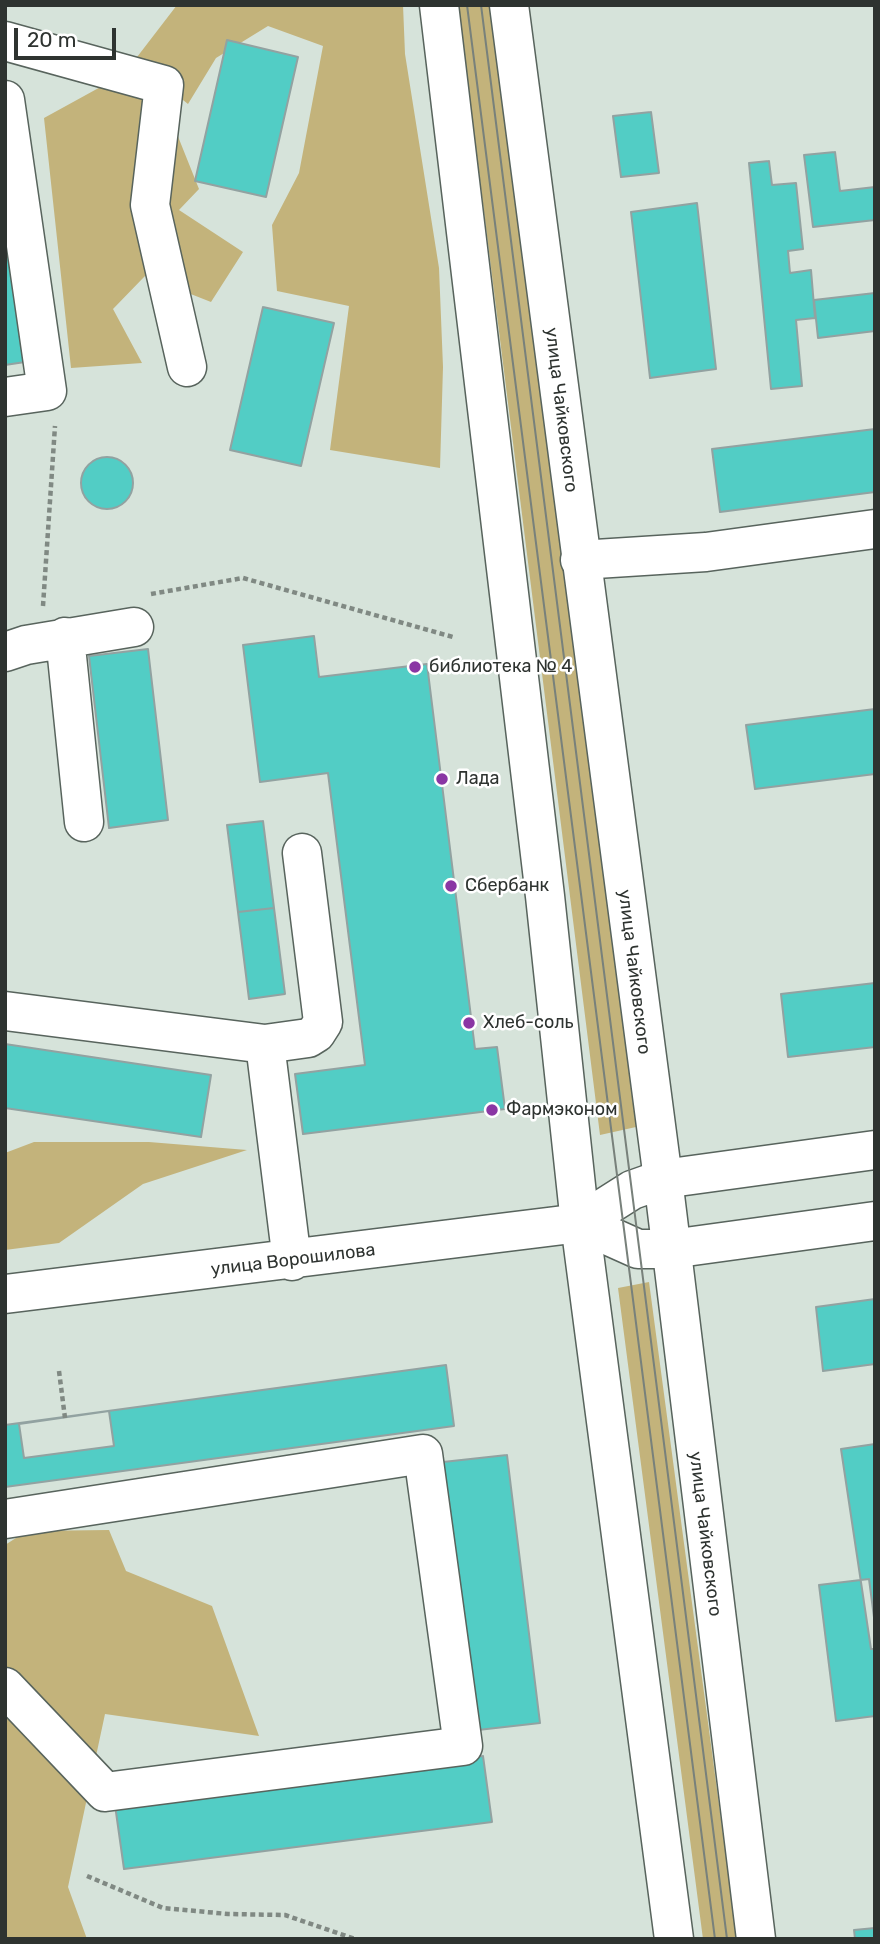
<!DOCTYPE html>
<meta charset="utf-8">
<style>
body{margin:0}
#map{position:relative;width:880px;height:1944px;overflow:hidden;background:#d6e3da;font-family:Rubik,sans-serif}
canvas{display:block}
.frame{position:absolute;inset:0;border:7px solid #2e3330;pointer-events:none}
.scale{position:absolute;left:14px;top:28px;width:102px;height:32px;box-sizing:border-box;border:4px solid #2e3330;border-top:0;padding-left:9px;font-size:21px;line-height:24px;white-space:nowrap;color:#2e3330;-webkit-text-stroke:5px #fff;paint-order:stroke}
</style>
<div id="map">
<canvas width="880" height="1944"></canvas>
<div class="frame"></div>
<div class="scale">20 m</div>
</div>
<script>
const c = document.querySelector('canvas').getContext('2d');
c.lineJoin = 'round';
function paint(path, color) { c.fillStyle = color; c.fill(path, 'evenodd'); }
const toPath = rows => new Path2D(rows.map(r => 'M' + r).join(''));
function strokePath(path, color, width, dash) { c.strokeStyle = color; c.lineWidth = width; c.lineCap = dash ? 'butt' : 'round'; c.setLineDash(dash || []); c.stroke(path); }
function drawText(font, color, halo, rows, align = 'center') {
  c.font = font + ' Rubik,sans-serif'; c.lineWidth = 5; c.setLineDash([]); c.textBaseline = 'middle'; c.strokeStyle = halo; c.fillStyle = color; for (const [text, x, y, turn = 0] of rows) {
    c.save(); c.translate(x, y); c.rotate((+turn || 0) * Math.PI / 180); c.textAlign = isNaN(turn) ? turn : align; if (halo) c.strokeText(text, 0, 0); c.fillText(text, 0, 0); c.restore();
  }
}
paint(toPath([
 [177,5,403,5,405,54,439,268,443,367,440,468,330,450,349,306,277,291,272,225,299,173,323,46,268,26,216,58,188,104,134,61],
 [458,5,492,5,636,1127,600,1135],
 [115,79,163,99,199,189,179,210,243,252,211,302,145,276,113,309,142,363,71,368,44,118],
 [34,1142,149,1142,247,1150,143,1184,59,1243,5,1250,5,1153],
 [649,1282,737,1939,703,1939,618,1288],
 [109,1530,126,1571,212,1606,259,1736,105,1714,68,1887,87,1939,5,1939,5,1545,27,1531]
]), '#c3b37b');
const building = toPath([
 [227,40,298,57,266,197,195,181,227,40],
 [651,112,659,173,621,177,613,116,651,112],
 [835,152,840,191,875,187,875,220,813,227,804,155,835,152],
 [769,161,772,185,796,183,803,249,788,251,790,273,811,270,815,318,796,320,802,386,771,389,749,163,769,161],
 [697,203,716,369,650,378,631,212,697,203],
 [5,211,25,362,5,365,5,211],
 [875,293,875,331,818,338,814,300,875,293],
 [263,307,334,323,301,466,230,450,263,307],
 [875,429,875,492,720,512,712,449,875,429],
 '81 483a26 26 0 1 1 52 0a26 26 0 1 1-52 0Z',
 [314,636,319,677,427,664,475,1049,497,1047,505,1109,303,1134,295,1074,365,1065,328,773,260,782,243,645,314,636],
 [148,649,168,820,109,828,89,656,148,649],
 [875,709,875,774,755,789,746,725,875,709],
 [263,821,274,908,238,912,227,825,263,821],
 [274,908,285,994,249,999,238,912,274,908],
 [875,983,875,1047,788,1057,781,994,875,983],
 [5,1044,211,1075,201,1137,5,1108,5,1044],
 [875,1299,875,1364,823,1371,816,1307,875,1299],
 [446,1365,454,1426,5,1487,5,1425,446,1365],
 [109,1411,114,1446,24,1458,19,1424,109,1411],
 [875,1444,875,1649,871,1649,841,1449,875,1444],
 [507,1455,540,1723,478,1730,443,1462,507,1455],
 [869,1579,875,1625,875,1716,836,1721,819,1585,869,1579],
 [483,1756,492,1822,124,1869,115,1805,483,1756],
 [875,1928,875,1939,855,1939,854,1930,875,1928]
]);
paint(building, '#52cdc5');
strokePath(building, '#92a2a1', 2);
const minor = toPath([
 [5,41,164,85,150,205,187,367],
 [5,100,47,391,5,397],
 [580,560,706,552,875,529],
 [65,637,84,822],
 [5,652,26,645,134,627],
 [5,1011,265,1044,292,1261],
 [265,1044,308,1038,316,1033,323,1022,302,853],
 [580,1223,638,1249,671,1249,875,1221],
 [5,1294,580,1223,632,1190,663,1179,875,1150],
 [5,1519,423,1454,463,1746,105,1792,5,1687]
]);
const major = toPath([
 [439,5,545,896,580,1223,674,1939],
 [509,5,663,1179,756,1939]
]);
strokePath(minor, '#58645d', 41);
strokePath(major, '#58645d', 41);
strokePath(toPath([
 [151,594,243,578,453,637],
 [43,606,55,426],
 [59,1371,65,1418],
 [87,1876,163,1908,228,1914,285,1915,355,1939]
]), '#808983', 4.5, [5, 3.5]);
strokePath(minor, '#fff', 38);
strokePath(major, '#fff', 38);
strokePath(toPath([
 [467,5,715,1939],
 [481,5,727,1939]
]), '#78817b', 2);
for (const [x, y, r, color] of [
 [415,667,7,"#8a36a4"],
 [442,779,7,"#8a36a4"],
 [451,886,7,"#8a36a4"],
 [469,1023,7,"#8a36a4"],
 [492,1110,7,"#8a36a4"]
]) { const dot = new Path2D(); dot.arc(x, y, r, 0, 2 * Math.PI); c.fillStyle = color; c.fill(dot); strokePath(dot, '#fff', 2.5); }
drawText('18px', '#2e3330', '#fff', [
 ["улица Чайковского",561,410,83],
 ["улица Чайковского",634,972,83],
 ["улица Ворошилова",293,1260,-7],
 ["улица Чайковского",705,1534,83]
]);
drawText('18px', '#2e3330', '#fff', [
 ["библиотека № 4",429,667],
 ["Лада",456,779],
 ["Сбербанк",465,886],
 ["Хлеб-соль",483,1023],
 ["Фармэконом",506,1110]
], 'left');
</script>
